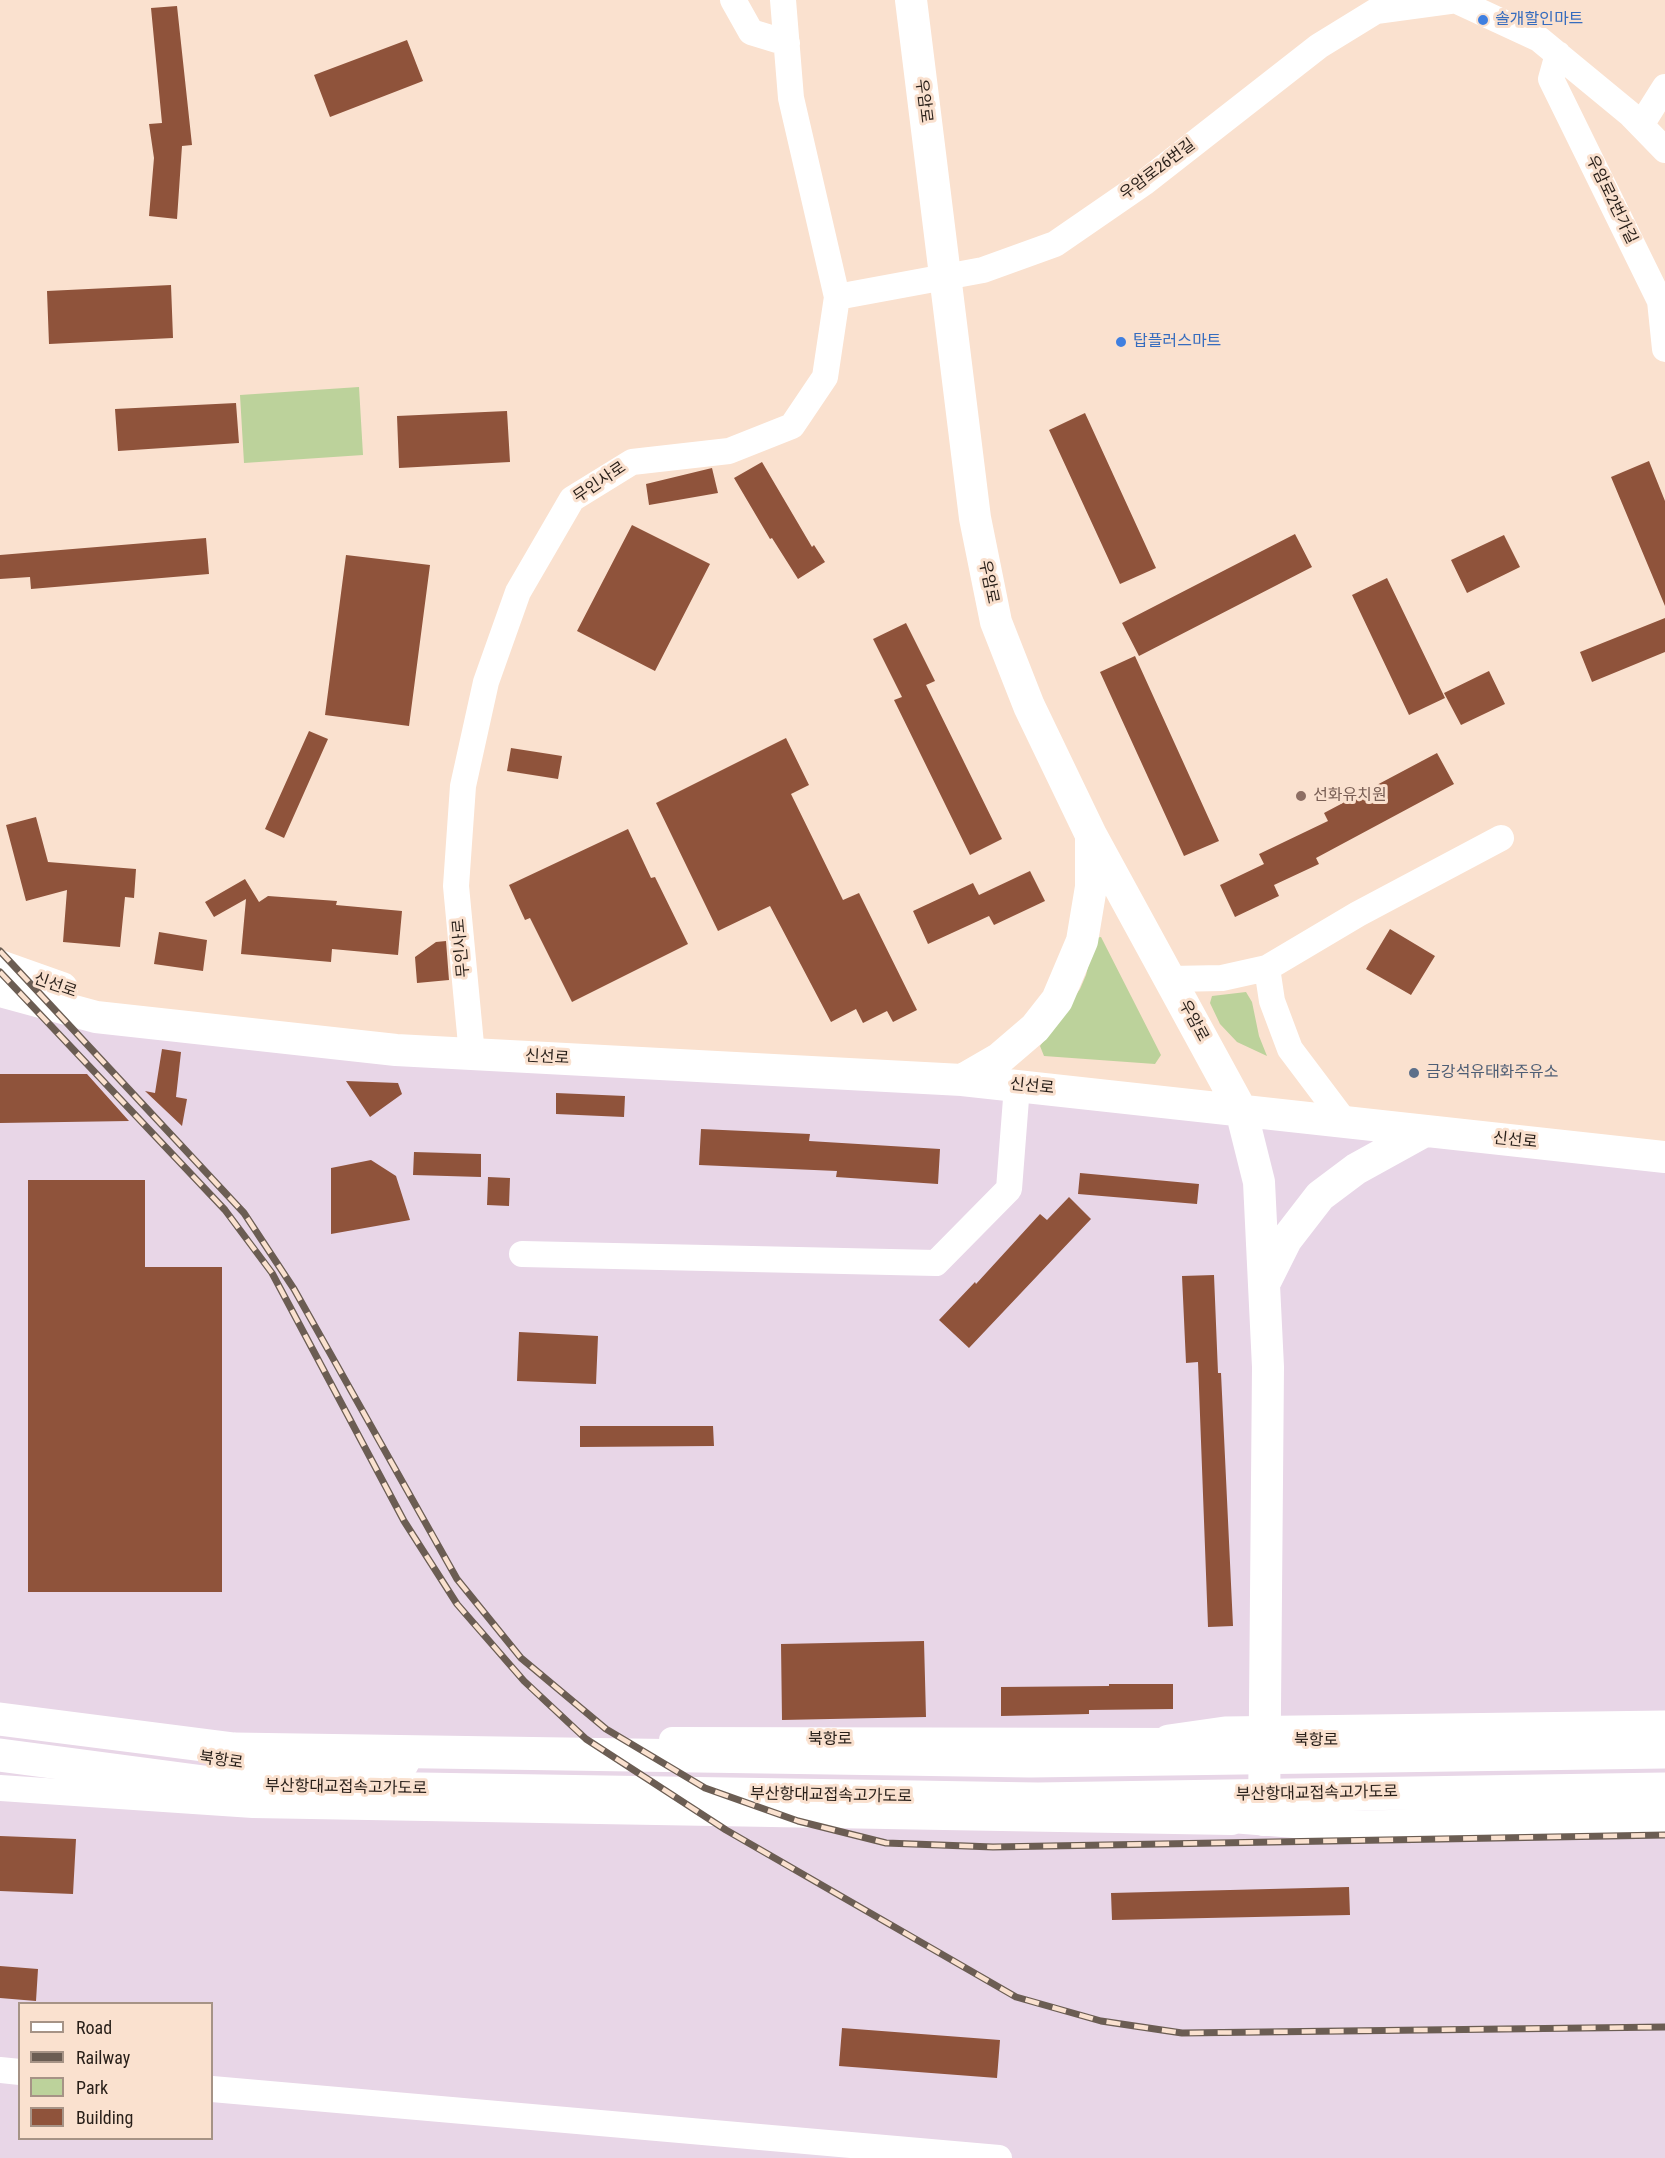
<!DOCTYPE html>
<meta charset="utf-8">
<style>
body{margin:0}
#map{position:relative;width:1665px;height:2158px;overflow:hidden;background:#fae1cf;font-family:"Roboto Condensed",sans-serif}
canvas{display:block}
.legend{position:absolute;left:18px;top:2002px;width:195px;height:138px;box-sizing:border-box;background:#fae1cf;border:2px solid #a69386;margin:0;padding:8px 10px;list-style:none;font-size:18px;color:#281f19}
.legend li{display:flex;align-items:center;gap:12px;height:30px}
.legend b{width:30px;border:2px solid #a69386}
</style>
<div id="map">
<canvas width="1665" height="2158"></canvas>
<ul class="legend">
<li><b style="height:8px;background:#fff"></b>Road</li>
<li><b style="height:8px;background:#6b5d53"></b>Railway</li>
<li><b style="height:16px;background:#bcd29b"></b>Park</li>
<li><b style="height:16px;background:#8f533b"></b>Building</li>
</ul>
</div>
<script>
const c = document.querySelector('canvas').getContext('2d');
c.lineJoin = 'round';
function paint(path, color) { c.fillStyle = color; c.fill(path, 'evenodd'); }
const toPath = rows => new Path2D(rows.map(r => 'M' + r).join(''));
function strokePath(path, color, width, dash) { c.strokeStyle = color; c.lineWidth = width; c.lineCap = dash ? 'butt' : 'round'; c.setLineDash(dash || []); c.stroke(path); }
function drawText(font, color, halo, rows, align = 'center') {
  c.font = font + ' "Roboto Condensed","Noto Sans KR",sans-serif'; c.lineWidth = 6; c.setLineDash([]); c.textBaseline = 'middle'; c.strokeStyle = halo; c.fillStyle = color; for (const [text, x, y, turn = 0] of rows) {
    c.save(); c.translate(x, y); c.rotate((+turn || 0) * Math.PI / 180); c.textAlign = isNaN(turn) ? turn : align; if (halo) c.strokeText(text, 0, 0); c.fillText(text, 0, 0); c.restore();
  }
}
paint(toPath([
 [0,991,96,1017,962,1080,1665,1157,1665,2158,0,2158],
 [20,2004,212,2004,212,2138,20,2138]
]), '#e8d6e7');
paint(toPath([
 [359,387,363,455,244,463,240,395],
 [1101,937,1161,1055,1155,1064,1044,1056,1040,1046,1080,989,1086,975,1095,938],
 [1246,992,1252,1002,1259,1036,1267,1056,1237,1042,1220,1024,1210,1003,1212,996]
]), '#bcd29b');
paint(toPath([
 [177,6,192,145,182,146,177,219,149,216,154,158,149,124,162,123,151,8],
 [407,40,423,81,330,117,314,75],
 [171,285,173,338,49,344,47,291],
 [236,403,239,443,118,451,115,409],
 [507,411,510,462,399,468,397,416],
 [1085,413,1156,568,1120,584,1049,430],
 [1649,461,1665,501,1665,606,1611,477],
 [762,462,812,547,814,545,825,562,798,579,772,538,770,539,734,478],
 [712,468,718,493,649,505,646,484],
 [632,525,710,564,655,671,577,631],
 [1295,534,1312,567,1139,656,1122,623],
 [1504,535,1520,567,1467,593,1451,560],
 [206,538,209,574,31,589,30,577,0,579,0,555],
 [346,555,430,565,409,726,325,715],
 [1387,578,1445,698,1409,715,1352,595],
 [1665,618,1665,652,1592,682,1580,652],
 [906,623,935,681,926,685,1002,839,970,855,894,700,902,697,873,639],
 [1135,656,1219,841,1184,856,1100,672],
 [1489,671,1505,704,1461,725,1444,693],
 [309,731,328,739,284,838,265,829],
 [786,738,809,785,791,794,843,900,859,893,917,1010,893,1022,887,1011,863,1023,856,1009,831,1022,770,906,718,931,656,803],
 [511,748,562,756,558,779,507,771],
 [1437,753,1454,784,1316,858,1319,864,1274,885,1279,896,1235,917,1220,885,1264,864,1259,854,1328,821,1324,813],
 [36,817,48,862,136,869,134,898,125,897,120,947,63,942,67,890,26,901,6,825],
 [628,829,651,878,655,877,688,944,572,1002,530,918,525,920,509,885],
 [1030,871,1045,901,994,925,989,916,928,944,913,911,973,883,979,895],
 [245,879,259,902,268,896,337,901,336,905,402,911,398,955,332,949,331,962,241,954,246,899,214,917,205,902],
 [1390,929,1435,956,1411,995,1366,969],
 [159,932,207,940,203,971,154,964],
 [446,941,449,980,417,983,415,957,436,942],
 [162,1049,181,1052,176,1097,187,1099,182,1126,145,1091,155,1093],
 [0,1074,87,1074,129,1121,0,1123],
 [346,1081,398,1083,402,1094,370,1117],
 [556,1093,625,1096,624,1117,556,1114],
 [701,1129,810,1134,809,1141,940,1149,938,1184,836,1177,837,1171,699,1165],
 [414,1152,481,1154,481,1177,413,1175],
 [371,1160,396,1176,410,1220,331,1234,331,1168],
 [1080,1173,1199,1184,1197,1204,1078,1194],
 [488,1177,510,1178,509,1206,487,1205],
 [28,1180,145,1180,145,1267,222,1267,222,1592,28,1592],
 [1069,1197,1091,1219,969,1348,939,1320,975,1282,976,1284,1040,1214,1047,1220],
 [1214,1275,1218,1373,1221,1373,1233,1626,1208,1627,1198,1362,1186,1363,1182,1276],
 [519,1332,598,1336,596,1384,517,1381],
 [580,1426,713,1426,714,1446,580,1447],
 [924,1641,926,1717,782,1720,781,1644],
 [1109,1684,1173,1684,1173,1709,1089,1710,1089,1714,1001,1716,1001,1687,1109,1686],
 [0,1836,76,1839,73,1894,0,1891],
 [1349,1887,1350,1915,1112,1920,1111,1893],
 [0,1966,38,1969,36,2001,0,1998],
 [842,2028,1000,2040,997,2078,839,2066]
]), '#8f533b');
strokePath(toPath([
 [733,0,751,32,787,43],
 [1457,1,1539,39,1630,114,1665,150],
 [1558,54,1551,79,1660,301,1665,349],
 [1641,125,1665,87],
 [837,297,983,270,1055,244,1145,182,1319,46,1376,11,1457,0],
 [1267,968,1272,1001,1290,1049,1345,1122],
 [1171,979,1222,978,1267,968,1358,914,1501,838],
 [472,1055,456,886,463,786,486,682,518,592,572,499,632,462,729,451,792,426,825,377,837,297,791,98,783,0],
 [522,1254,936,1263,1009,1189,1017,1086],
 [672,1740,1188,1741],
 [222,1761,309,1774,406,1764],
 [0,1788,253,1805,1232,1822],
 [0,2070,20,2072],
 [212,2089,999,2158]
]), '#fff', 26);
strokePath(toPath([
 [911,0,975,518,996,622,1029,706,1091,835,1241,1110,1259,1182,1268,1367,1264,1820],
 [0,966,62,988],
 [0,991,96,1017,396,1050,962,1080,1665,1157],
 [962,1080,1000,1058,1035,1028,1057,1000,1082,941,1091,887,1091,839],
 [1266,1280,1286,1240,1320,1196,1356,1169,1423,1132]
]), '#fff', 32);
strokePath(toPath([
 [0,1719,234,1749,1030,1761,1665,1752],
 [1169,1741,1225,1733,1665,1727],
 [0,1755,234,1786,1038,1799,1665,1789],
 [1213,1815,1365,1827,1665,1821]
]), '#fff', 33);
const rail = toPath([
 [0,951,244,1213,294,1289,457,1579,521,1658,606,1729,705,1788,798,1821,886,1843,993,1847,1665,1835],
 [0,972,225,1210,272,1273,404,1521,457,1604,524,1681,586,1739,726,1830,1016,1997,1101,2021,1182,2033,1665,2027]
]);
strokePath(rail, '#6b5d53', 7);
strokePath(rail, '#fae1cf', 4.5, [14]);
for (const [x, y, r, color] of [
 [1483,20,6,"#3f7fe0"],
 [1121,342,6,"#3f7fe0"],
 [1301,796,6,"#8d6e63"],
 [1414,1073,6,"#5c6f8a"]
]) { const dot = new Path2D(); dot.arc(x, y, r, 0, 2 * Math.PI); c.fillStyle = color; c.fill(dot); strokePath(dot, '#fae1cf', 2); }
drawText('16px', '#366cbe', '#fae1cf', [
 ["솔개할인마트",1495,20],
 ["탑플러스마트",1133,342]
], 'left');
drawText('16px', '#281f19', '#fae1cf', [
 ["우암로",923,101,83],
 ["우암로26번길",1158,170,-37],
 ["우암로2번가길",1611,200,64],
 ["무인사로",600,483,-34],
 ["우암로",988,582,78],
 ["무인사로",462,948,-95],
 ["신선로",55,986,19],
 ["우암로",1193,1021,62],
 ["신선로",547,1058,3],
 ["신선로",1032,1087,6],
 ["신선로",1515,1141,6],
 ["북항로",830,1740],
 ["북항로",1316,1741],
 ["북항로",221,1761,8],
 ["부산항대교접속고가도로",346,1788,1],
 ["부산항대교접속고가도로",1317,1794,-1],
 ["부산항대교접속고가도로",831,1796,1]
]);
drawText('16px', '#785e54', '#fae1cf', [
 ["선화유치원",1313,796]
], 'left');
drawText('16px', '#4e5e75', '#fae1cf', [
 ["금강석유태화주유소",1426,1073]
], 'left');
</script>
